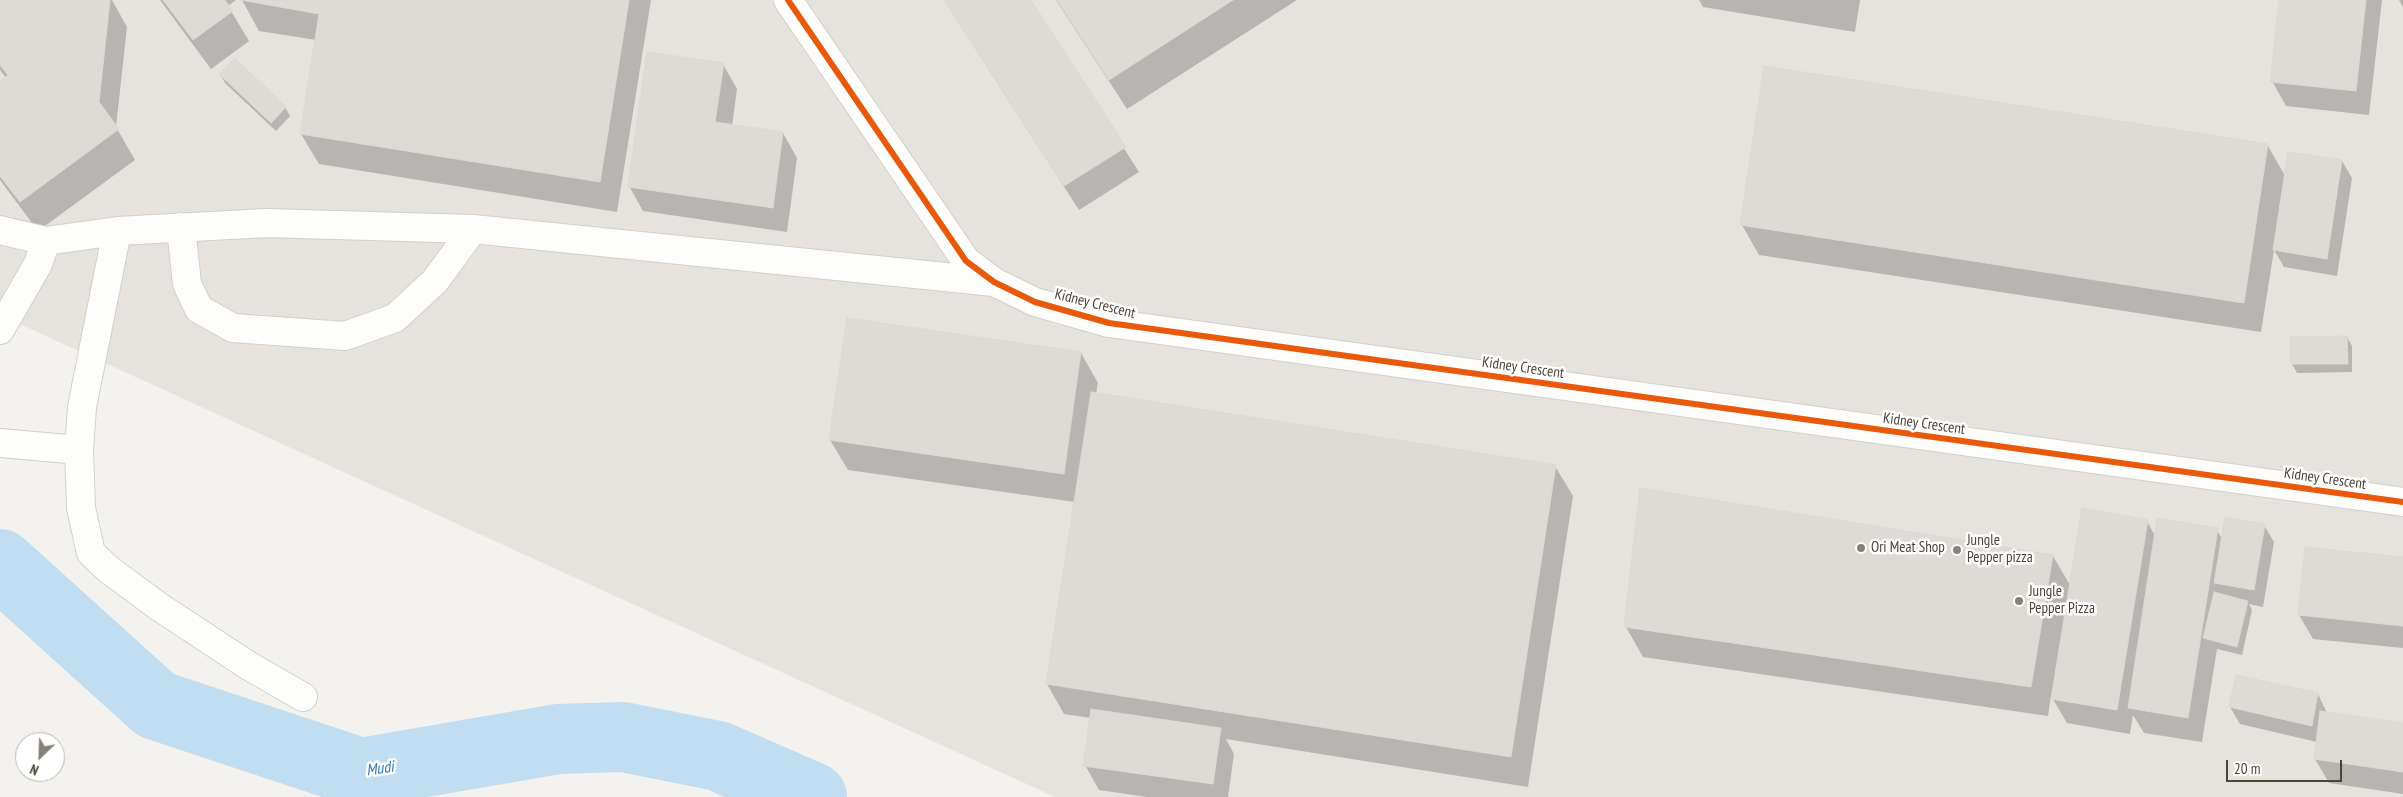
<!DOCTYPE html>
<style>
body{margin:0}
#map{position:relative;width:2403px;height:797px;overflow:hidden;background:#f4f2ee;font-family:"PT Sans Narrow",sans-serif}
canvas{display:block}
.north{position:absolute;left:15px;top:732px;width:50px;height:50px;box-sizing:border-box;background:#fff;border:1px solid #b7b4b0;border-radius:50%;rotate:204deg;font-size:14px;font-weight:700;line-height:20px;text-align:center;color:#4b4439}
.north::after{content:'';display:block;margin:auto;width:18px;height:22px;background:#868178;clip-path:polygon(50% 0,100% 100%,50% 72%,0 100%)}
.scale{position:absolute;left:2226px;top:760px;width:116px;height:22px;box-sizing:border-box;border:2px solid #4b4439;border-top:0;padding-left:6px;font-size:15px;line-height:18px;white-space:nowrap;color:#4b4439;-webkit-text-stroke:4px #fff;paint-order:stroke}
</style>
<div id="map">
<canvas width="2403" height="797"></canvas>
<div class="north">N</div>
<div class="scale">20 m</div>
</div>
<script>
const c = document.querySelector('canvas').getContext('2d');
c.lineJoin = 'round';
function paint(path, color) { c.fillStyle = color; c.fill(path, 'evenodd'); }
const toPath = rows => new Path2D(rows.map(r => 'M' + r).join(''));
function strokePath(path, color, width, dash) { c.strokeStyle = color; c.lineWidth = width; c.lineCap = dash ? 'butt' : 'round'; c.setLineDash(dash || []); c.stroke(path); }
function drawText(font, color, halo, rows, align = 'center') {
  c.font = font + ' "PT Sans Narrow",sans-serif'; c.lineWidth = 5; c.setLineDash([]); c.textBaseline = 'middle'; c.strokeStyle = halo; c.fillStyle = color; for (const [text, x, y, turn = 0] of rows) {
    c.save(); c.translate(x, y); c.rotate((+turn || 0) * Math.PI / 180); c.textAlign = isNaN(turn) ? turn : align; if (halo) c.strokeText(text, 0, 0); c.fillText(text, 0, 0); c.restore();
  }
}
paint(toPath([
 [0,0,2403,0,2403,797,1055,797,0,315]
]), '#e6e2de');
paint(toPath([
 [0,0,112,0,127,27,116,127,135,160,38,231,0,180,0,83,6,78,0,70],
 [160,0,236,0,228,6,249,41,211,69],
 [242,0,651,0,617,212,319,164,301,134,316,40,259,31],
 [944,0,1029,0,1139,172,1079,210],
 [1056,0,1297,0,1127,109],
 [1699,0,1860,0,1855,32,1703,7],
 [2281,0,2382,0,2369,115,2286,106,2272,81],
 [2399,0,2403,0,2403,7],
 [723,64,737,89,732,126,783,133,797,158,787,232,643,211,629,186],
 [220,74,285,107,290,116,276,131,225,83],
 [2268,146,2285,176,2342,161,2352,178,2337,276,2284,267,2274,250,2261,332,1759,255,1742,225],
 [2347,337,2352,346,2352,372,2297,373,2292,364,2292,338],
 [1081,353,1098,383,1096,394,1555,466,1573,496,1528,787,1226,739,1234,754,1228,797,1147,797,1099,790,1085,765,1091,718,1064,714,1047,684,1075,502,848,470,830,440],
 [2147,521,2155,536,2217,530,2222,539,2264,525,2274,542,2263,607,2249,604,2252,610,2242,655,2217,649,2202,742,2144,733,2133,715,2130,734,2067,723,2051,696,2048,716,1643,657,1626,627,2053,556,2071,587],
 [2403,559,2403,648,2313,639,2299,615],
 [2318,694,2327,713,2403,724,2403,794,2329,783,2315,759,2317,742,2240,724,2230,707]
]), '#0003');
strokePath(toPath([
 [0,573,32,611,186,728,323,782,438,755,554,721,626,727,722,744,824,797]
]), '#c0ddf1', 11);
strokePath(toPath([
 [0,564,156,705,361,773,558,739,623,737,718,756,812,797]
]), '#c0ddf1', 70);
const building = toPath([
 [0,0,110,0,99,102,119,129,20,202,0,176,0,81,8,75,0,65,0,0],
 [163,0,225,0,233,11,193,40,163,0],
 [241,0,629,0,600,182,300,134,319,14,241,0],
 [944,0,1031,0,1126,147,1064,186,944,0],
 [1057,0,1233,0,1109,80,1057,0],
 [2279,0,2366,0,2356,91,2270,82,2279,0],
 [647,52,724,63,715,122,783,132,773,208,628,187,647,52],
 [235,58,286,107,271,123,219,74,235,58],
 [1764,66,2268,144,2244,303,1740,225,1764,66],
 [2288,152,2342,160,2327,259,2273,250,2288,152],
 [847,318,1081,352,1064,474,829,440,847,318],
 [2347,336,2348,364,2291,364,2290,337,2347,336],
 [1091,392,1556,465,1511,757,1046,684,1091,392],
 [1640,488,2053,555,2031,687,1624,627,1640,488],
 [2082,508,2148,520,2117,710,2051,699,2082,508],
 [2225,517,2265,524,2254,590,2214,583,2225,517],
 [2157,518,2218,528,2188,718,2128,708,2157,518],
 [2305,547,2403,557,2403,626,2298,615,2305,547],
 [2214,592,2248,601,2237,647,2203,638,2214,592],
 [2236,675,2318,693,2312,726,2229,707,2236,675],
 [1091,709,1221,728,1213,784,1083,766,1091,709],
 [2320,711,2403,723,2403,772,2314,759,2320,711]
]);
paint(building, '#dedbd6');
strokePath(building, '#dcd9d4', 1);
const minor = toPath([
 [788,0,966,261,994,282,1035,302,1109,323,2403,502],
 [181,227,187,284,199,309,233,328,345,336,395,318,435,281,473,229],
 [0,230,46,241,117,231,267,223,473,229,994,282],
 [117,231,82,407,79,450,81,508,91,553,108,569,158,606,249,666,303,697],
 [0,330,38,264,46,241],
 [0,443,79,450]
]);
strokePath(minor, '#d2d0cb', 30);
strokePath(minor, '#fdfdfc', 28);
strokePath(toPath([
 [788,0,966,261,994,282,1035,302,1109,323,2403,502]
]), '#e8590c', 6);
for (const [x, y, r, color] of [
 [1861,548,5,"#868178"],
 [1957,550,5,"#868178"],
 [2019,601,5,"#868178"]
]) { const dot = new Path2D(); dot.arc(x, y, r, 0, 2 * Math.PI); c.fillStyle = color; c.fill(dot); strokePath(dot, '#fff', 2); }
drawText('15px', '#4b4439', '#fff', [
 ["Kidney Crescent",1095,304,14],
 ["Kidney Crescent",1523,368,8],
 ["Kidney Crescent",1924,424,8],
 ["Kidney Crescent",2325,479,8]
]);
drawText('15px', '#4b4439', '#fff', [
 ["Jungle",1967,541],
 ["Pepper pizza",1967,558],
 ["Ori Meat Shop",1871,548],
 ["Jungle",2029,592],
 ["Pepper Pizza",2029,609]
], 'left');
drawText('italic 16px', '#2e7ab2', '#fff', [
 ["Mudi",380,769,-8]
]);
</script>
